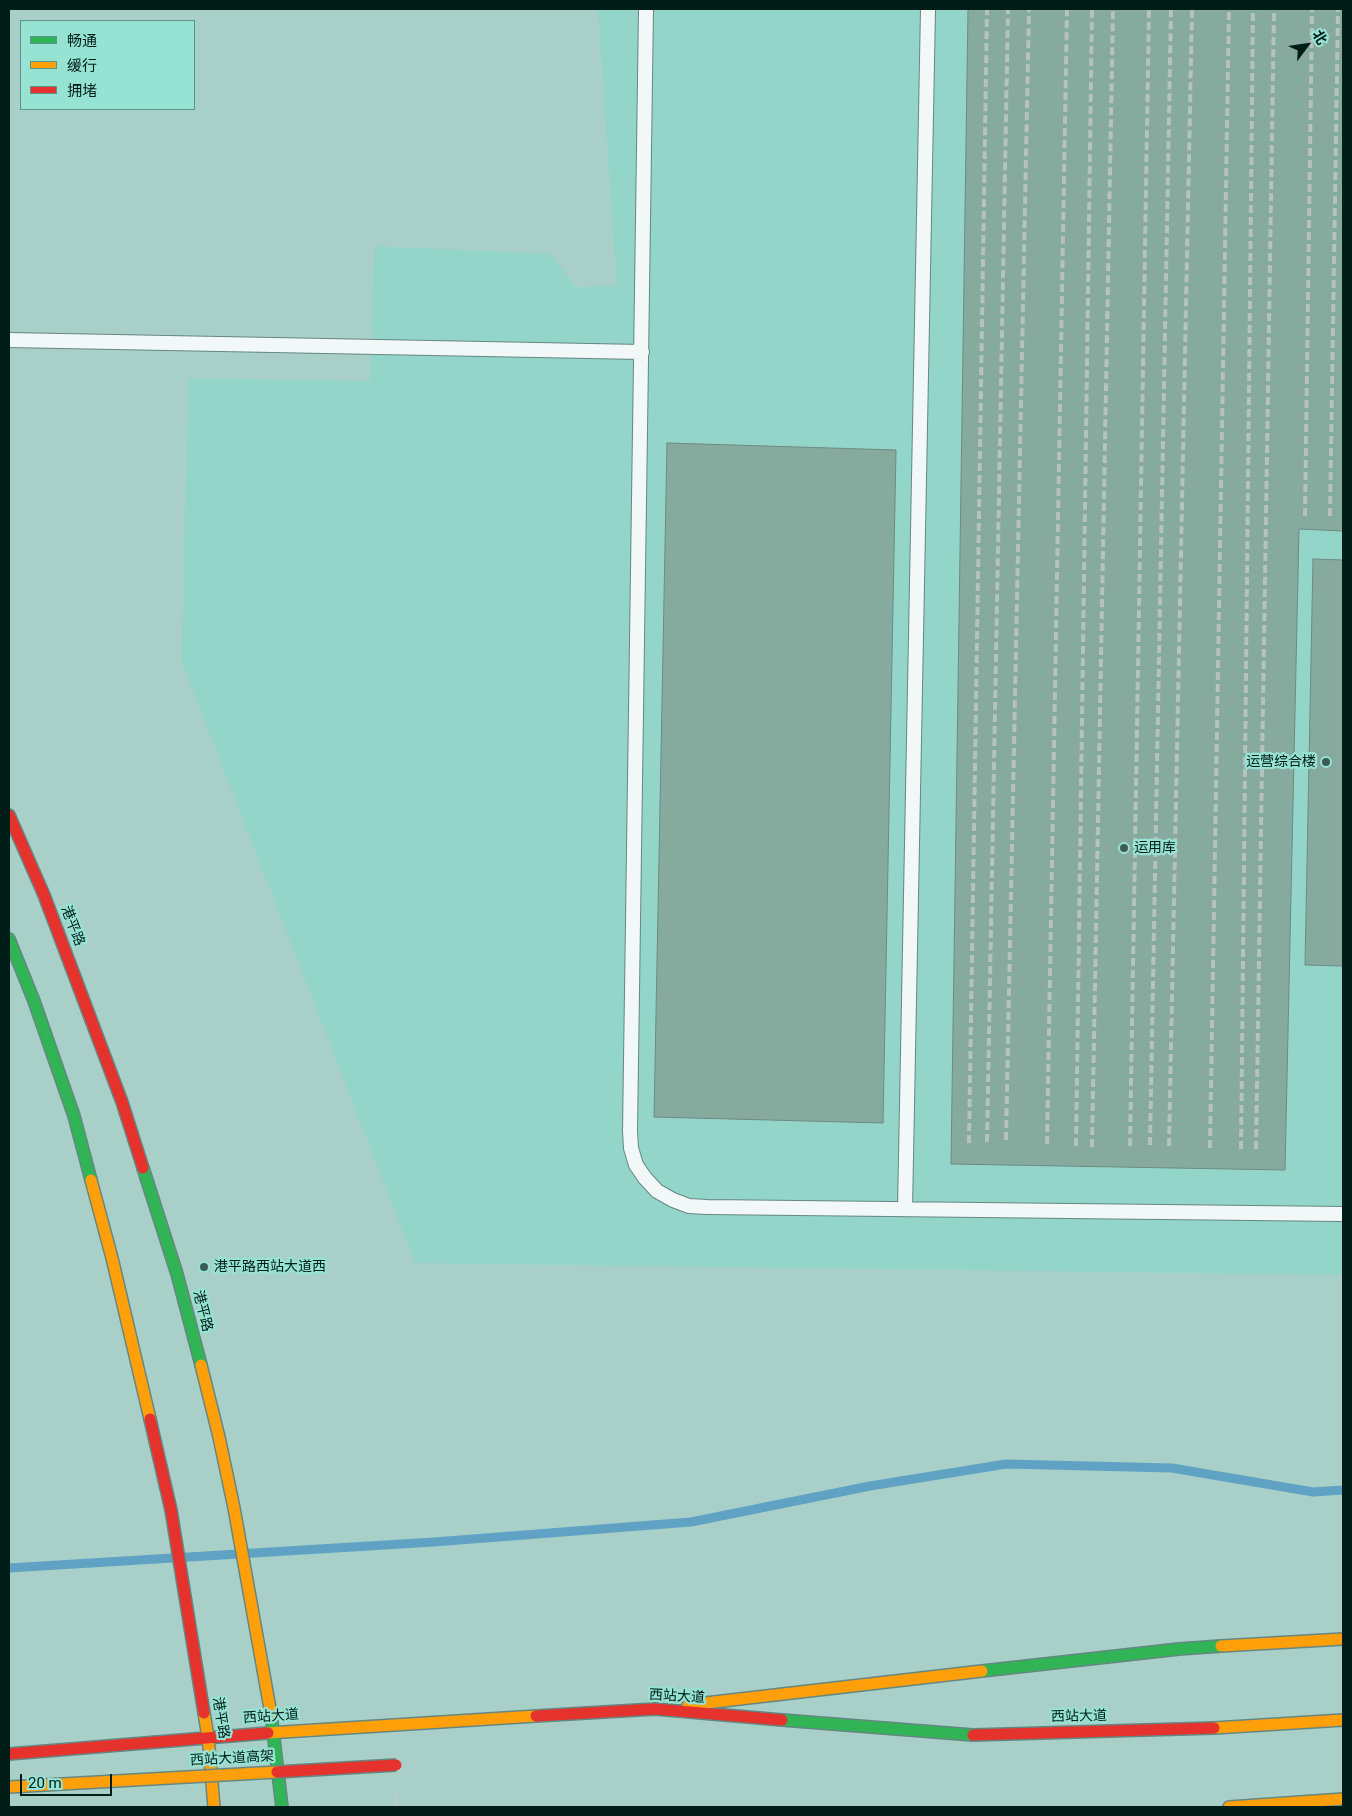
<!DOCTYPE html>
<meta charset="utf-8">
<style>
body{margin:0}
#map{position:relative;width:1352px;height:1816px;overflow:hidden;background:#a8d0c8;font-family:Roboto,"Noto Sans SC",sans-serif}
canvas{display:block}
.frame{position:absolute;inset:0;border:10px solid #001d18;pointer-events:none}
.legend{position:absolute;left:20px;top:20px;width:175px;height:90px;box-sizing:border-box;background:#96e2d3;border:1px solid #5a9388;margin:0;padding:6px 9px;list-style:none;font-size:15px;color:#001d18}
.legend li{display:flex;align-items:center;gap:10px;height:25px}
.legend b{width:25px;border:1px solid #5a9388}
.north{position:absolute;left:1282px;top:20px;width:50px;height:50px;-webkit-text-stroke:4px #96e2d3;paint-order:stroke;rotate:59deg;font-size:14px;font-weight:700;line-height:20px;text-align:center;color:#001d18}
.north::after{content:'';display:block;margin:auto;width:18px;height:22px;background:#001d18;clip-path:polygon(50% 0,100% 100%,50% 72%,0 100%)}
.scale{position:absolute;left:20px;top:1774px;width:92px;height:22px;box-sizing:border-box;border:2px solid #001d18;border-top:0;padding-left:6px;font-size:15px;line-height:18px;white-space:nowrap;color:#001d18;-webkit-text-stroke:4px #96e2d3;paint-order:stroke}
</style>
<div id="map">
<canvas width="1352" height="1816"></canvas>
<div class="frame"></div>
<ul class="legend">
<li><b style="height:6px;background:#30b455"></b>畅通</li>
<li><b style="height:6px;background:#ff9f0a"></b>缓行</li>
<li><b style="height:6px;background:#e5322d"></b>拥堵</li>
</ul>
<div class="north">北</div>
<div class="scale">20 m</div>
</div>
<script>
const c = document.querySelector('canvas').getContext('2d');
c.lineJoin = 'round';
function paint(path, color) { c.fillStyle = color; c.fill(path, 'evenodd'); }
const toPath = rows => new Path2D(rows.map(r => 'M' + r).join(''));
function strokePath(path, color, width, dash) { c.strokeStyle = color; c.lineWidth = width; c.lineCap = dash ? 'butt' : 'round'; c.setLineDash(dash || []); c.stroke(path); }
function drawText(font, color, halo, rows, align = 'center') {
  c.font = font + ' Roboto,"Noto Sans SC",sans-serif'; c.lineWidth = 4.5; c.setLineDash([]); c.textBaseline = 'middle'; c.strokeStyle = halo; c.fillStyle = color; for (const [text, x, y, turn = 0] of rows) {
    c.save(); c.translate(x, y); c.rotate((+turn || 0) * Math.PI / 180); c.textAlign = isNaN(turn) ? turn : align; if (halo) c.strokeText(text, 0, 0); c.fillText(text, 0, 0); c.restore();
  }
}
paint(toPath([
 [598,9,1343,9,1343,1275,415,1263,182,662,188,378,370,381,375,246,550,254,576,287,617,286]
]), '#93d5c8');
strokePath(toPath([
 [9,1568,434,1542,691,1522,870,1486,1006,1464,1172,1468,1313,1492,1343,1490]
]), '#5fa2c4', 9);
const building = toPath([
 [968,9,1343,9,1343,531,1299,529,1285,1170,951,1164,968,9],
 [667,443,896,450,883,1123,654,1117,667,443],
 [1313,559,1343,560,1343,966,1305,965,1313,559]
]);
paint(building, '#86aa9e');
strokePath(building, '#6e8b82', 1);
const lane = toPath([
 [646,9,630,1131,631,1148,636,1165,645,1178,657,1191,673,1200,689,1206,707,1207,1343,1214],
 [9,340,642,352],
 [905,1209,928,9]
]);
const fast = toPath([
 [9,939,34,1001,74,1116,91,1180],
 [143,1168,177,1274,201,1365],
 [982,1671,1179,1649,1221,1646],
 [271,1714,282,1807],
 [782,1720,973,1735]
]);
const slow = toPath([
 [91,1180,112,1258,150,1419],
 [201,1365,219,1437,234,1508,271,1714],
 [1221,1646,1343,1639],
 [688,1705,982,1671],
 [204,1713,208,1737,214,1807],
 [1214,1728,1343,1720],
 [268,1733,536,1716],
 [1229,1807,1343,1799]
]);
const jam = toPath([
 [9,815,44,895,122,1102,143,1168],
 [150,1419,171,1510,204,1713],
 [536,1716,655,1709,782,1720],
 [973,1735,1214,1728],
 [9,1754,268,1733]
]);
strokePath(lane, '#658782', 16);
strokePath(fast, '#658782', 14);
strokePath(slow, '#658782', 14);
strokePath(jam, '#658782', 14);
strokePath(toPath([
 [397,1793,397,1807]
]), '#becbc8', 3, [5, 2.5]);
strokePath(lane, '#f2f8f7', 14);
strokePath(fast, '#30b455', 11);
strokePath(slow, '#ff9f0a', 11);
strokePath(jam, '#e5322d', 11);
strokePath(toPath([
 [1305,516,1312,9],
 [1330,516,1338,9],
 [1006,1140,1029,9],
 [987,1142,1008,9],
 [969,1143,987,9],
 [1047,1144,1067,9],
 [1150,1145,1171,9],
 [1076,1146,1092,9],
 [1130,1146,1149,9],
 [1169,1146,1192,9],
 [1092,1147,1113,9],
 [1210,1148,1229,9],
 [1241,1149,1253,9],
 [1256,1149,1274,9]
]), '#b6c2bf', 4, [8, 4]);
const slowBridge = toPath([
 [9,1787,277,1772]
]);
const jamBridge = toPath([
 [277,1772,396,1765]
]);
strokePath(slowBridge, '#658782', 14, []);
strokePath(jamBridge, '#658782', 14, []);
strokePath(slowBridge, '#ff9f0a', 11);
strokePath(jamBridge, '#e5322d', 11);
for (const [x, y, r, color] of [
 [1326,762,5,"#3b5c56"],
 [1124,848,5,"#3b5c56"],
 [204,1267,5,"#3b5c56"]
]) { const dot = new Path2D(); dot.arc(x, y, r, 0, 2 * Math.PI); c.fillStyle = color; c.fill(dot); strokePath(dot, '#96e2d3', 2); }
drawText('14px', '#001d18', '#96e2d3', [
 ["运营综合楼",1316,762,"right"],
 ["运用库",1134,848],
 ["港平路西站大道西",214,1267]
], 'left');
drawText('14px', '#001d18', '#96e2d3', [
 ["港平路",72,926,69],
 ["港平路",202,1311,76],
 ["西站大道",677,1697,3],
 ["西站大道",271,1717,-4],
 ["西站大道",1079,1717,-1],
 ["港平路",220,1718,81],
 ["西站大道高架",232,1759,-3]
]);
</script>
